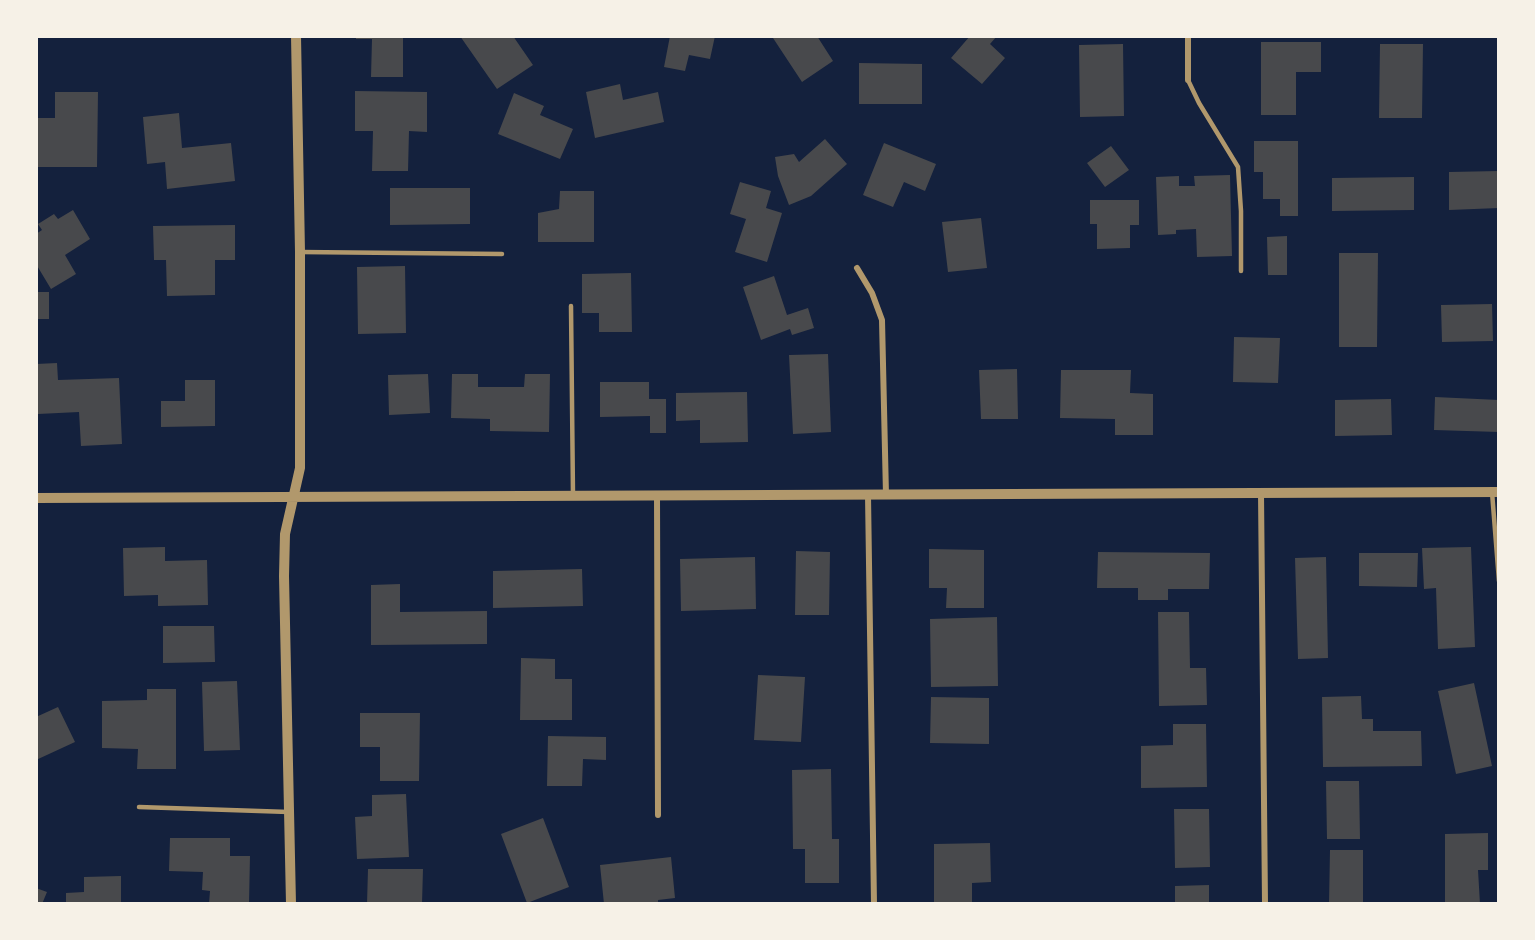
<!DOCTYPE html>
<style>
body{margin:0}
#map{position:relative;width:1535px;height:940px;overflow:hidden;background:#14213d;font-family:Figtree,sans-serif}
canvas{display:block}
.frame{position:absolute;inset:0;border:38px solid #f6f1e7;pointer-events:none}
</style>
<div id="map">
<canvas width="1535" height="940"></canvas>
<div class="frame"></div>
</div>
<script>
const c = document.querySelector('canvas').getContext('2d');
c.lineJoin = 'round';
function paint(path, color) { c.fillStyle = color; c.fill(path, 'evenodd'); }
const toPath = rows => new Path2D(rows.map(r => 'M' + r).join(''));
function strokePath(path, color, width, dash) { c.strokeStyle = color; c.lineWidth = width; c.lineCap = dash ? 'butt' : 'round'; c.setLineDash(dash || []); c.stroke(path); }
paint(toPath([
 [356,36,403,36,403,77,371,77,372,39,356,39],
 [460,36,513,36,533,65,497,89],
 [670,36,715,36,710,59,689,55,685,71,664,67],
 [776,36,817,36,833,61,802,82,773,38],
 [970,36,997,36,990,44,1005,58,982,84,951,58],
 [1261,42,1321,42,1321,72,1296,72,1296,115,1261,115],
 [1123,44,1124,116,1080,117,1079,45],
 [1380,44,1423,44,1422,118,1379,118],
 [859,63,922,64,922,104,859,104],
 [620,84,623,100,658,92,664,122,595,138,586,92],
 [355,91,427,92,427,132,409,131,408,171,372,171,373,131,355,131],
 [55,92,98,92,97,167,36,167,36,118,55,118],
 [514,93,544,106,540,115,573,129,560,159,498,134],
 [179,113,182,148,231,143,235,181,167,189,165,162,147,164,143,117],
 [825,139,847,164,811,196,789,205,778,176,775,157,794,154,799,162],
 [1254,141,1298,141,1298,216,1280,216,1280,199,1263,199,1263,172,1254,172],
 [884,143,936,164,925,191,904,182,893,207,863,195],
 [1111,146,1129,170,1105,187,1087,163],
 [1499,171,1499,208,1449,210,1449,172],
 [1230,175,1232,256,1197,257,1196,229,1176,230,1176,234,1158,235,1156,177,1179,176,1179,186,1195,186,1194,176],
 [1414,177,1414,210,1332,211,1332,178],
 [740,182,771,191,766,208,782,213,767,262,735,252,746,219,730,214],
 [390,188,470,188,470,224,390,225],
 [560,191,594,191,594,242,538,242,538,213,559,209],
 [1090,200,1139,200,1139,225,1130,225,1130,248,1097,249,1097,224,1090,224],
 [73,210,90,239,65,255,76,274,51,289,36,264,36,234,42,230,38,224,54,214,58,219],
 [981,218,987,268,948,272,942,222],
 [235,225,235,260,215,260,215,295,167,296,166,260,154,260,153,226],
 [1287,236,1287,275,1268,275,1267,237],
 [1339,253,1378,253,1377,347,1339,347],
 [405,266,406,333,358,334,357,267],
 [631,273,632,332,599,332,599,313,582,313,582,274],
 [774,276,787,315,808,308,814,328,792,335,790,329,761,340,743,287],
 [36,292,49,292,49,319,36,319],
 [1492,304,1493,341,1442,342,1441,305],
 [1234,337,1280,338,1278,383,1233,382],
 [828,354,831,432,793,434,789,355],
 [57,363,58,380,119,378,122,444,81,446,79,412,38,414,36,364],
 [1017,369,1018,419,981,419,979,370],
 [1061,370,1131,370,1130,393,1153,394,1153,435,1115,435,1115,419,1060,418],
 [428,374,430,413,389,415,388,375],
 [452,374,478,374,478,387,524,387,525,374,550,374,549,432,490,431,490,419,451,418],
 [185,380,215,380,215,426,161,427,161,401,185,401],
 [600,382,649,382,649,399,666,399,666,433,650,433,650,416,600,417],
 [747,392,748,442,700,443,700,420,676,421,676,393],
 [1435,397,1499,400,1499,432,1434,430],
 [1391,399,1392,435,1335,436,1335,400],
 [165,547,165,561,207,560,208,605,158,606,158,595,124,596,123,548],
 [1471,547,1475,647,1438,649,1436,588,1424,589,1422,548],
 [929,549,984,550,984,608,946,608,947,588,929,588],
 [796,551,830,552,829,615,795,615],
 [1098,552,1210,553,1209,589,1168,589,1168,600,1138,600,1138,588,1097,588],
 [1359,553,1418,553,1417,587,1359,586],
 [755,557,756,609,681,611,680,559],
 [1326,557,1328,658,1298,659,1295,558],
 [582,569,583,606,493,608,493,571],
 [400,584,400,612,487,611,487,644,371,645,371,585],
 [1158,612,1189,612,1190,668,1206,668,1207,705,1159,706],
 [997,617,998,686,931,687,930,619],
 [163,626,214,626,215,662,163,663],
 [521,658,555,659,555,679,572,679,572,720,520,720],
 [758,675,805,677,801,742,754,740],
 [237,681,240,750,204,751,202,682],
 [1474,683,1492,766,1456,774,1438,691],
 [147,689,176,689,176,769,137,769,138,749,102,748,102,701,147,700],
 [1361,696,1362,719,1373,719,1373,731,1421,731,1422,766,1323,767,1322,697],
 [931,697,989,698,989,744,930,743],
 [58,707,75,742,36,760,36,717],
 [360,713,420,713,419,781,380,781,380,747,360,747],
 [1173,724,1206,724,1207,787,1141,788,1141,746,1173,745],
 [548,736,606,737,606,760,583,759,582,786,547,786],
 [831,769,832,839,839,839,839,883,805,883,805,849,793,849,792,770],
 [1326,781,1359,781,1360,839,1327,839],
 [406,794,409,857,357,859,355,817,372,816,372,795],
 [1174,809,1209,809,1210,867,1175,868],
 [543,818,569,887,527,903,501,834],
 [1488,833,1488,870,1478,870,1480,904,1445,904,1445,834],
 [170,838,230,838,230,856,250,856,249,904,209,904,210,891,202,890,203,872,169,871],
 [990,843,991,882,972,883,972,902,934,903,934,844],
 [1330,850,1363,850,1363,904,1329,904],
 [671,857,675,898,658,900,658,904,604,904,600,865],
 [368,869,423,869,422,904,367,904],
 [121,876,121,904,66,904,66,893,84,892,84,877],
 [1209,885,1209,904,1175,904,1175,886],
 [36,888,47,892,42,904,36,904]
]), '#48494c');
strokePath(toPath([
 [1188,80,1199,103,1238,167,1241,211,1241,271],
 [300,252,502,254],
 [571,306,573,496],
 [1492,492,1499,581],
 [139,807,289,812]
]), '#b1986c', 4.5);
strokePath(toPath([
 [1188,80,1188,36],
 [857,268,872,293,882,320,886,495],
 [1261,493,1265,904],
 [868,495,874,904],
 [657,496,658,815]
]), '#b1986c', 6);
strokePath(toPath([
 [36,498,1499,492],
 [291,904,284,576,285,534,300,468,300,252,296,36]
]), '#b1986c', 10);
</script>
